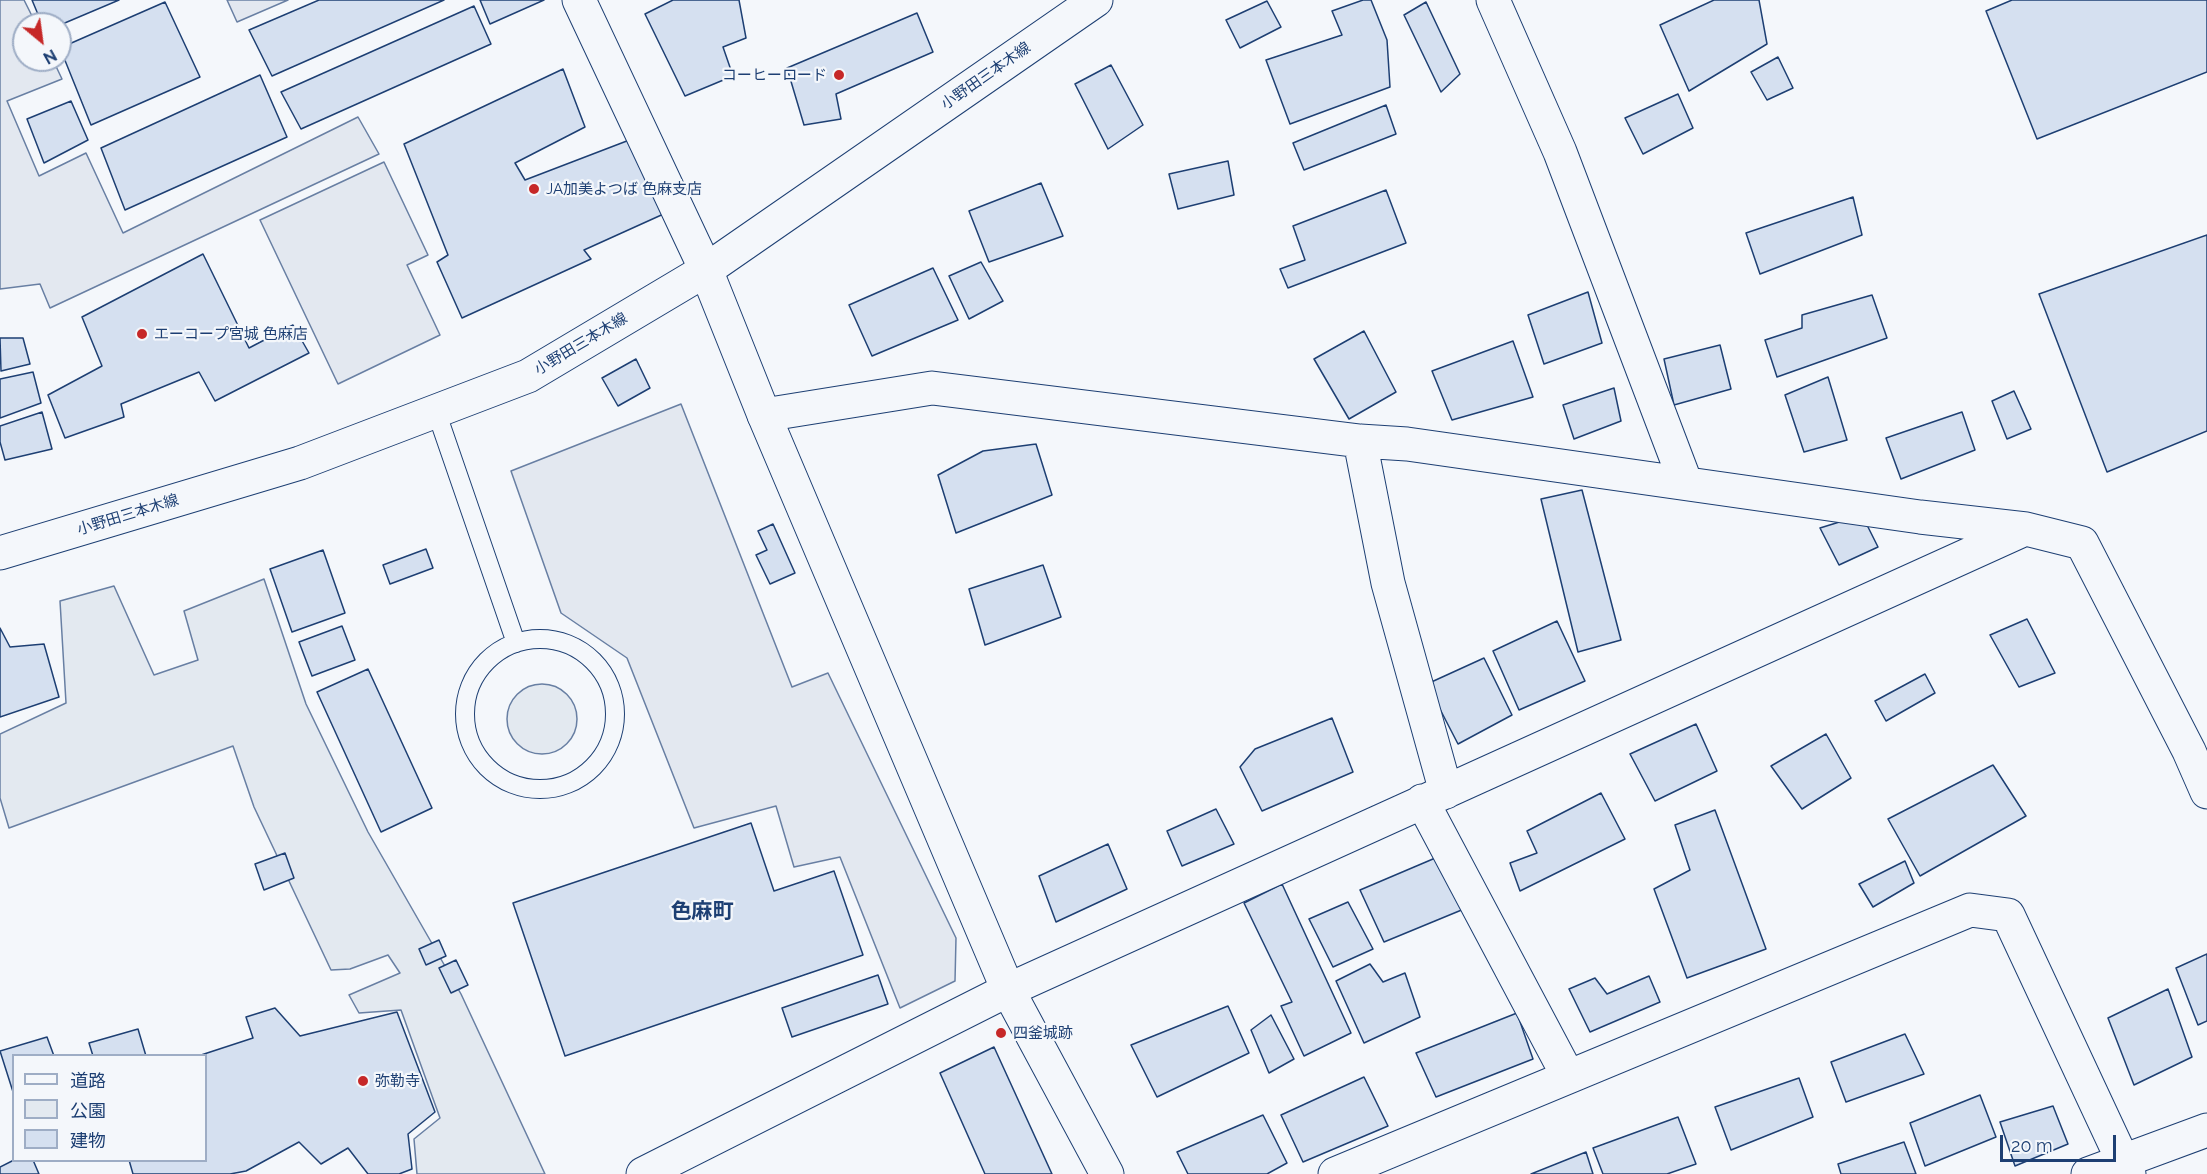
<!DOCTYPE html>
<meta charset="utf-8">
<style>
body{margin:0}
#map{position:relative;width:2207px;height:1174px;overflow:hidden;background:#f4f7fb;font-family:Raleway,"Noto Sans JP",sans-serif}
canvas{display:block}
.legend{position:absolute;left:12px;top:1054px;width:195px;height:108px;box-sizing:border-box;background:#f4f7fb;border:2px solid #9eadc5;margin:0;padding:8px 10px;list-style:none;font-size:18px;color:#1d3f73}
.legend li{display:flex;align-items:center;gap:12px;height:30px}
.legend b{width:30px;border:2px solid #9eadc5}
.north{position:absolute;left:12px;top:12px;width:60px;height:60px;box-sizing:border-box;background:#f4f7fb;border:2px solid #9eadc5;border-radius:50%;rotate:151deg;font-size:16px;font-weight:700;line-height:24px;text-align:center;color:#1d3f73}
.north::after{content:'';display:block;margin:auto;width:21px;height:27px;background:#c62828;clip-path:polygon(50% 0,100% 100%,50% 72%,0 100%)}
.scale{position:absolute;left:2000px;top:1135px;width:116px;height:27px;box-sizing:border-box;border:3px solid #1d3f73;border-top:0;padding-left:8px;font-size:18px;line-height:21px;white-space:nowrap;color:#1d3f73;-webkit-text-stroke:4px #f4f7fb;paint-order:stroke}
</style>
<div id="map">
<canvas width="2207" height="1174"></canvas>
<ul class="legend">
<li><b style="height:8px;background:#f4f7fb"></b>道路</li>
<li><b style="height:16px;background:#e3e9f0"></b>公園</li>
<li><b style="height:16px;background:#d5e0f0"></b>建物</li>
</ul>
<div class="north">N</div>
<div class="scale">20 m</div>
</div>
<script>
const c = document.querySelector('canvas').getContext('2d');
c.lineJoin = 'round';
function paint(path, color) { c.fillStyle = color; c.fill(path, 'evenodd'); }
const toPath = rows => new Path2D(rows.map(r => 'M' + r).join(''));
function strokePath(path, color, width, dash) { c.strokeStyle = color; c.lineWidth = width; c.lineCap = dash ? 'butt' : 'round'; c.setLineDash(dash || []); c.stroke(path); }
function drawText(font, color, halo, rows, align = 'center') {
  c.font = font + ' Raleway,"Noto Sans JP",sans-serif'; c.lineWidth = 4.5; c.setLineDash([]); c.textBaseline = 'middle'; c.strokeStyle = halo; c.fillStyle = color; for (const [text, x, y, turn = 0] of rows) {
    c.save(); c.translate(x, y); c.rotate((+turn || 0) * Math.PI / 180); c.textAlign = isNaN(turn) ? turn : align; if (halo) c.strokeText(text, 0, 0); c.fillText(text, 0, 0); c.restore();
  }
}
const green = toPath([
 [264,579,306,704,368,832,461,994,545,1174,417,1174,414,1139,440,1118,401,1010,359,1013,349,995,400,973,388,955,350,969,331,970,254,807,233,746,9,828,0,798,0,734,66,703,60,601,114,586,154,675,198,660,184,611,264,579],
 '507 719a35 35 0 1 1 70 0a35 35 0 1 1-70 0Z'
]);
paint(green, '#e3e9f0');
strokePath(green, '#687fa3', 1.5);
const parking = toPath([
 [0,0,24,0,36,24,24,24,24,60,53,60,62,79,7,101,39,176,86,153,123,233,358,117,379,154,50,308,40,284,0,289,0,0],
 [227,0,288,0,237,22,227,0],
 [384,162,428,255,407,265,440,335,338,384,260,220,384,162],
 [681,404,792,687,828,673,956,938,955,981,900,1008,840,857,794,867,776,806,694,828,627,658,561,613,511,471,681,404]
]);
paint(parking, '#e3e8f0');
strokePath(parking, '#687fa3', 1.5);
const building = toPath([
 [32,0,119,0,60,25,42,24,32,0],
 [319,0,444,0,272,76,249,30,319,0],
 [480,0,544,0,490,24,480,0],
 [673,0,739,0,746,38,723,47,733,76,685,96,645,14,673,0],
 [1363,0,1371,0,1387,40,1390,87,1290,124,1266,60,1342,35,1332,11,1363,0],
 [1714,0,1759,0,1767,44,1689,91,1660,25,1714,0],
 [2012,0,2207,0,2207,72,2037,139,1986,11,2012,0],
 [1267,1,1281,27,1240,48,1226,20,1267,1],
 [165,2,200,77,91,125,60,48,165,2],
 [1426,2,1460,74,1441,92,1404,15,1426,2],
 [474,6,491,44,301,129,281,92,474,6],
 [917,13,933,52,836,94,841,119,804,125,787,68,917,13],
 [1778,57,1793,88,1767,100,1751,72,1778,57],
 [1111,65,1143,125,1108,149,1075,84,1111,65],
 [563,69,585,127,515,163,525,180,632,139,668,212,584,250,591,259,462,318,437,262,448,255,404,144,563,69],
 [260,75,287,137,125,210,101,148,260,75],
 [1678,94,1693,128,1643,154,1625,118,1678,94],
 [71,101,88,140,44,163,27,119,71,101],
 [1386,105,1396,134,1304,170,1293,143,1386,105],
 [1228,161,1234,195,1178,209,1169,174,1228,161],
 [1041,183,1063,236,989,262,969,211,1041,183],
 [1386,190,1406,243,1288,288,1280,269,1305,260,1293,226,1386,190],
 [1853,197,1862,235,1760,274,1746,233,1853,197],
 [2207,235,2207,431,2107,472,2039,294,2207,235],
 [203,254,249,348,293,325,309,353,215,401,199,372,121,404,124,417,65,438,48,395,102,366,82,317,203,254],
 [981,262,1003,301,969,319,949,276,981,262],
 [933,268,958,320,872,356,849,305,933,268],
 [1588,292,1602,343,1544,364,1528,315,1588,292],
 [1872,295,1887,338,1777,377,1765,340,1802,328,1802,315,1872,295],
 [1364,331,1396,392,1349,419,1314,359,1364,331],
 [0,338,23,338,30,364,1,371,0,338],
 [1513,341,1533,397,1452,420,1432,371,1513,341],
 [1720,345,1731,389,1674,405,1664,359,1720,345],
 [636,359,650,388,618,406,602,378,636,359],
 [33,372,41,403,0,418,0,379,33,372],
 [1828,377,1847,440,1804,452,1785,395,1828,377],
 [1614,388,1621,421,1574,439,1563,405,1614,388],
 [2014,391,2031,429,2007,439,1992,401,2014,391],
 [42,412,52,449,5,460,0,442,0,426,42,412],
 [1962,412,1975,450,1901,479,1886,438,1962,412],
 [1036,444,1052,495,956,533,938,475,983,451,1036,444],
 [1582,490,1621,640,1578,652,1541,499,1582,490],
 [1862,515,1878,547,1839,565,1820,528,1862,515],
 [773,524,795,573,770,584,756,555,767,550,758,531,773,524],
 [426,549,433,568,390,584,383,565,426,549],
 [323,550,345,613,292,632,270,569,323,550],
 [1043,565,1061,617,985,645,969,589,1043,565],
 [2027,619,2055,673,2019,687,1990,635,2027,619],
 [1557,621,1585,681,1519,710,1493,651,1557,621],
 [342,626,355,660,312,676,299,642,342,626],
 [0,628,10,647,44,644,59,697,0,717,0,628],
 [1484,658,1512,715,1458,744,1427,684,1484,658],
 [368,669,432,808,381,832,317,692,368,669],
 [1925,674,1935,693,1886,721,1875,701,1925,674],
 [1332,718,1353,772,1262,811,1240,767,1255,749,1332,718],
 [1696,724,1717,771,1655,801,1630,754,1696,724],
 [1826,734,1851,778,1802,809,1771,766,1826,734],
 [1993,765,2026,816,1920,876,1888,819,1993,765],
 [1601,793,1625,839,1520,891,1510,863,1537,853,1527,831,1601,793],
 [1216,809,1234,844,1182,866,1167,831,1216,809],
 [1715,810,1766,949,1687,978,1654,889,1690,870,1675,825,1715,810],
 [751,823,774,891,834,871,863,955,565,1056,513,903,751,823],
 [1108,844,1127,889,1056,922,1039,876,1108,844],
 [285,853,294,878,264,890,255,864,285,853],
 [1440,856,1464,909,1384,942,1360,890,1440,856],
 [1905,861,1914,883,1873,907,1859,884,1905,861],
 [1282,884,1351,1033,1304,1056,1281,1006,1292,1002,1244,903,1282,884],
 [1348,902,1373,949,1333,967,1309,919,1348,902],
 [439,940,446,956,426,965,419,949,439,940],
 [2207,954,2207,1021,2198,1025,2176,968,2207,954],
 [456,960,468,985,451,993,439,968,456,960],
 [1370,964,1383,982,1405,973,1420,1017,1364,1043,1336,981,1370,964],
 [878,975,888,1004,792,1037,782,1008,878,975],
 [1649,976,1660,1002,1590,1032,1569,989,1595,978,1607,994,1649,976],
 [2168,989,2192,1057,2134,1085,2108,1018,2168,989],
 [1228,1006,1249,1053,1157,1097,1131,1045,1228,1006],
 [275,1008,300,1036,397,1012,435,1112,408,1134,412,1169,399,1174,368,1174,348,1148,321,1164,299,1142,246,1171,230,1174,133,1174,129,1160,206,1160,206,1056,198,1056,253,1038,246,1017,275,1008],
 [1517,1013,1533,1059,1436,1097,1416,1053,1517,1013],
 [1271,1015,1294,1059,1269,1073,1251,1030,1271,1015],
 [138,1029,146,1056,93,1056,89,1043,138,1029],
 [1905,1034,1924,1074,1846,1102,1831,1062,1905,1034],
 [47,1037,54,1056,14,1056,14,1095,0,1051,47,1037],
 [994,1047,1052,1174,985,1174,940,1073,994,1047],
 [1364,1077,1388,1126,1303,1162,1281,1115,1364,1077],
 [1799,1078,1813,1117,1731,1150,1715,1107,1799,1078],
 [1980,1095,1996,1137,1925,1166,1910,1123,1980,1095],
 [2053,1106,2068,1144,2015,1166,2000,1122,2053,1106],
 [1263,1115,1287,1163,1267,1174,1188,1174,1177,1152,1263,1115],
 [1678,1117,1696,1164,1667,1174,1603,1174,1593,1148,1678,1117],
 [1904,1142,1916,1174,1841,1174,1838,1164,1904,1142],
 [1586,1152,1593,1174,1531,1174,1586,1152],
 [14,1160,33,1160,39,1174,0,1174,0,1167,14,1160]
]);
paint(building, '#d5e0f0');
strokePath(building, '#1d3f73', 1.5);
const service = toPath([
 [436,411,516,643],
 '465 714a75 75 0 1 1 150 0a75 75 0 1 1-150 0Z'
]);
const minor = toPath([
 [579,0,706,270],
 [1493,0,1560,152,1685,481],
 [764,415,932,388,1360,441,1407,444,1920,517,2026,529,2082,543,2189,751,2207,792],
 [1360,441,1388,583,1446,792],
 [1422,801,1568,1076],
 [643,1174,1008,990,2025,529],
 [1335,1174,1970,910,2008,915,2129,1174],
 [2088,1174,2207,1130]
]);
const tertiary = toPath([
 [706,270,764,415,1008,990,1107,1174]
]);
const secondary = toPath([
 [0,553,300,463,528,376,706,270,1096,0]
]);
strokePath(service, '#1d3f73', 20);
strokePath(minor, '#1d3f73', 35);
strokePath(tertiary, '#1d3f73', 35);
strokePath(secondary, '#1d3f73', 35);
strokePath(service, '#f4f7fb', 18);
strokePath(minor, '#f4f7fb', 33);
strokePath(tertiary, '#f4f7fb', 33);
strokePath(secondary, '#f4f7fb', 33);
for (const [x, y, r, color] of [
 [839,75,6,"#c62828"],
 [534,189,6,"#c62828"],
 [142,334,6,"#c62828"],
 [1001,1033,6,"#c62828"],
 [363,1081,6,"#c62828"]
]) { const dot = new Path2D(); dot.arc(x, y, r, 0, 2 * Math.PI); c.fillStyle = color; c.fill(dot); strokePath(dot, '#f4f7fb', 2); }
drawText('15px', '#1d3f73', '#f4f7fb', [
 ["コーヒーロード",827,75,"right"],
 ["JA加美よつば 色麻支店",546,189],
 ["エーコープ宮城 色麻店",154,334],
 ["四釜城跡",1013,1033],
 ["弥勒寺",375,1081]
], 'left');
drawText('15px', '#1d3f73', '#f4f7fb', [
 ["小野田三本木線",986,76,-35],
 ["小野田三本木線",581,344,-31],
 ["小野田三本木線",128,515,-17]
]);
drawText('bold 21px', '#1d3f73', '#f4f7fb', [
 ["色麻町",702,912]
]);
</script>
